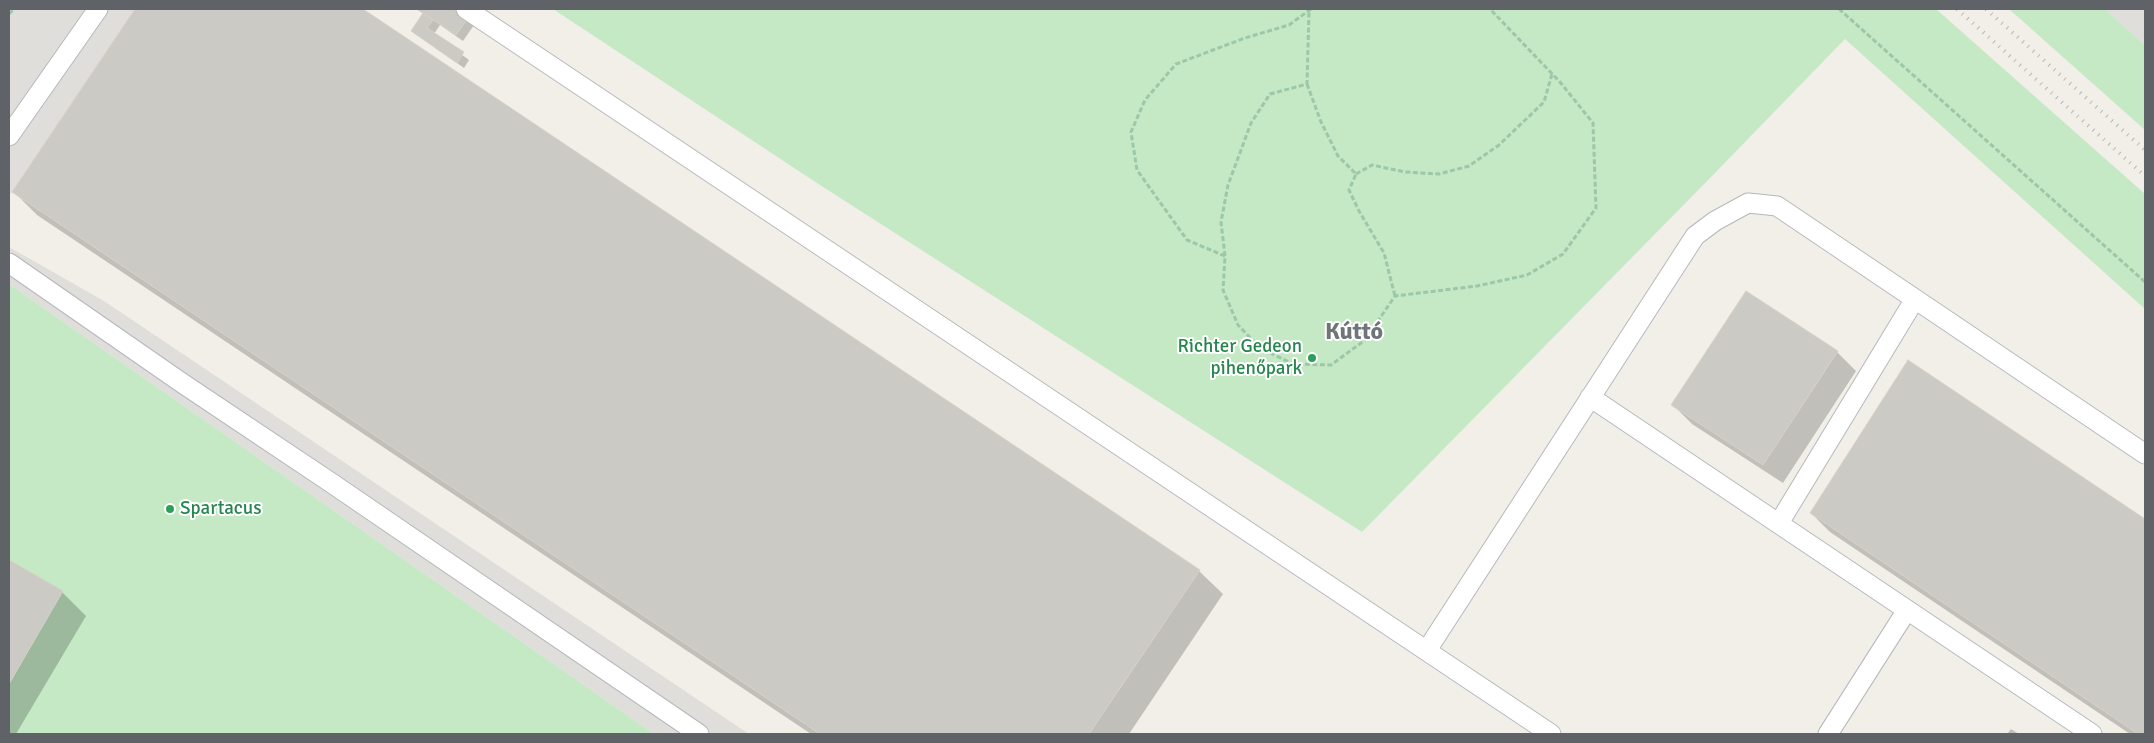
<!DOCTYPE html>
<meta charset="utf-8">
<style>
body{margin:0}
#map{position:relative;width:2154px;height:743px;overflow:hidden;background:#f1efe8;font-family:Signika,sans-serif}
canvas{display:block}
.frame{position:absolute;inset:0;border:10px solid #5f6368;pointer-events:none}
</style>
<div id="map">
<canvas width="2154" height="743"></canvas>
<div class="frame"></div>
</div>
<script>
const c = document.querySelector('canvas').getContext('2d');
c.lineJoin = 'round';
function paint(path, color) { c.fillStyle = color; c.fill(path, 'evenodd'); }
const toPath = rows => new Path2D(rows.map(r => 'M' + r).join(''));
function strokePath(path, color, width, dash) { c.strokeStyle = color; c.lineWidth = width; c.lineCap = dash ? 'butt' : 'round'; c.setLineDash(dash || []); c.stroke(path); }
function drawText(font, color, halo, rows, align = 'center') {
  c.font = font + ' Signika,sans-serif'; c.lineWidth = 4; c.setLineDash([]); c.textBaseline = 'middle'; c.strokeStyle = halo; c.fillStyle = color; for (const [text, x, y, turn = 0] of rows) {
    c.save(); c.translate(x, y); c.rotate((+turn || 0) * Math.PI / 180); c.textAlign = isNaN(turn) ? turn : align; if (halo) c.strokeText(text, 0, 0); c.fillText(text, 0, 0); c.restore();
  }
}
paint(toPath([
 [9,9,135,9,9,196],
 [2105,9,2145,9,2145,45],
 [9,247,104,301,749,734,654,734,9,284]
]), '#e0deda');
paint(toPath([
 [553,9,1936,9,2145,194,2145,309,1845,39,1712,176,1362,532,820,185],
 [2009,9,2105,9,2145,45,2145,130],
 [9,284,654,734,9,734]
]), '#c5e8c5');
paint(toPath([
 [137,9,361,9,1199,571,1223,594,1129,734,811,734,37,215,13,191],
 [416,9,485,9,463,41,440,25,434,34,469,60,464,68,412,31,424,14],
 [1837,352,1856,371,1783,483,1692,424,1673,405],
 [1908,362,2145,520,2145,734,2130,734,1830,532,1811,513],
 [9,561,62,592,86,616,16,734,9,734],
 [2011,729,2019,734,2007,734]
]), '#0003');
const building = toPath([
 [135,9,363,9,1200,570,1089,734,820,734,12,192,135,9],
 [417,9,474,9,456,35,417,9],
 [423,13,433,20,427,28,464,52,457,63,411,31,423,13],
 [1746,291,1838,351,1763,465,1671,405,1746,291],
 [1908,360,2145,519,2145,734,2138,734,1810,513,1908,360],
 [9,560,63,591,9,684,9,560]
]);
paint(building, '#cccac5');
strokePath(building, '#d6d1c6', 1);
const lane = toPath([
 [466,9,1551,734],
 [9,136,98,9],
 [9,263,182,383,330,482,699,734],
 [1590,397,2092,734],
 [1779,523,1915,299],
 [1427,650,1695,236,1715,221,1748,203,1777,206,2145,454],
 [1828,734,1907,610]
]);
strokePath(lane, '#b5b8bc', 21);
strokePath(toPath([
 [1311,9,1289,25,1245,38,1176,64,1145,100,1131,132,1137,170,1187,240,1225,256,1223,290,1238,325,1260,348,1293,364,1331,365,1365,340,1395,296,1477,286,1527,275,1563,254,1596,208,1593,123,1560,82,1490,9],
 [1839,9,2145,282],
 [9,14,14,9],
 [1307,84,1321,122,1338,156,1356,174,1349,190,1359,211,1384,253,1395,296],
 [1356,174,1372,165,1405,172,1439,174,1469,166,1499,145,1544,102,1552,74],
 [1225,256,1221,222,1228,185,1251,123,1270,94,1307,84,1309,11]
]), '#9cc7a9', 3, [5, 2.5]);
strokePath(lane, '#fff', 19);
strokePath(toPath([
 [1957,9,2145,176],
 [1986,9,2145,150]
]), '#b6b7b8', 4, [1, 6]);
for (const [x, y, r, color] of [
 [1312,358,5,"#2e9e5b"],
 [170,509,5,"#2e9e5b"]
]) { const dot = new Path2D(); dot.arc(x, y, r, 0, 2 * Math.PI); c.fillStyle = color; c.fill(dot); strokePath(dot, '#fff', 2); }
drawText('19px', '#27864d', '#fff', [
 ["Richter Gedeon",1302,347],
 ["pihenőpark",1302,369],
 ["Spartacus",180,509,"left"]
], 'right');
drawText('bold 24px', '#70757a', '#fff', [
 ["Kúttó",1354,333]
]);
</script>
